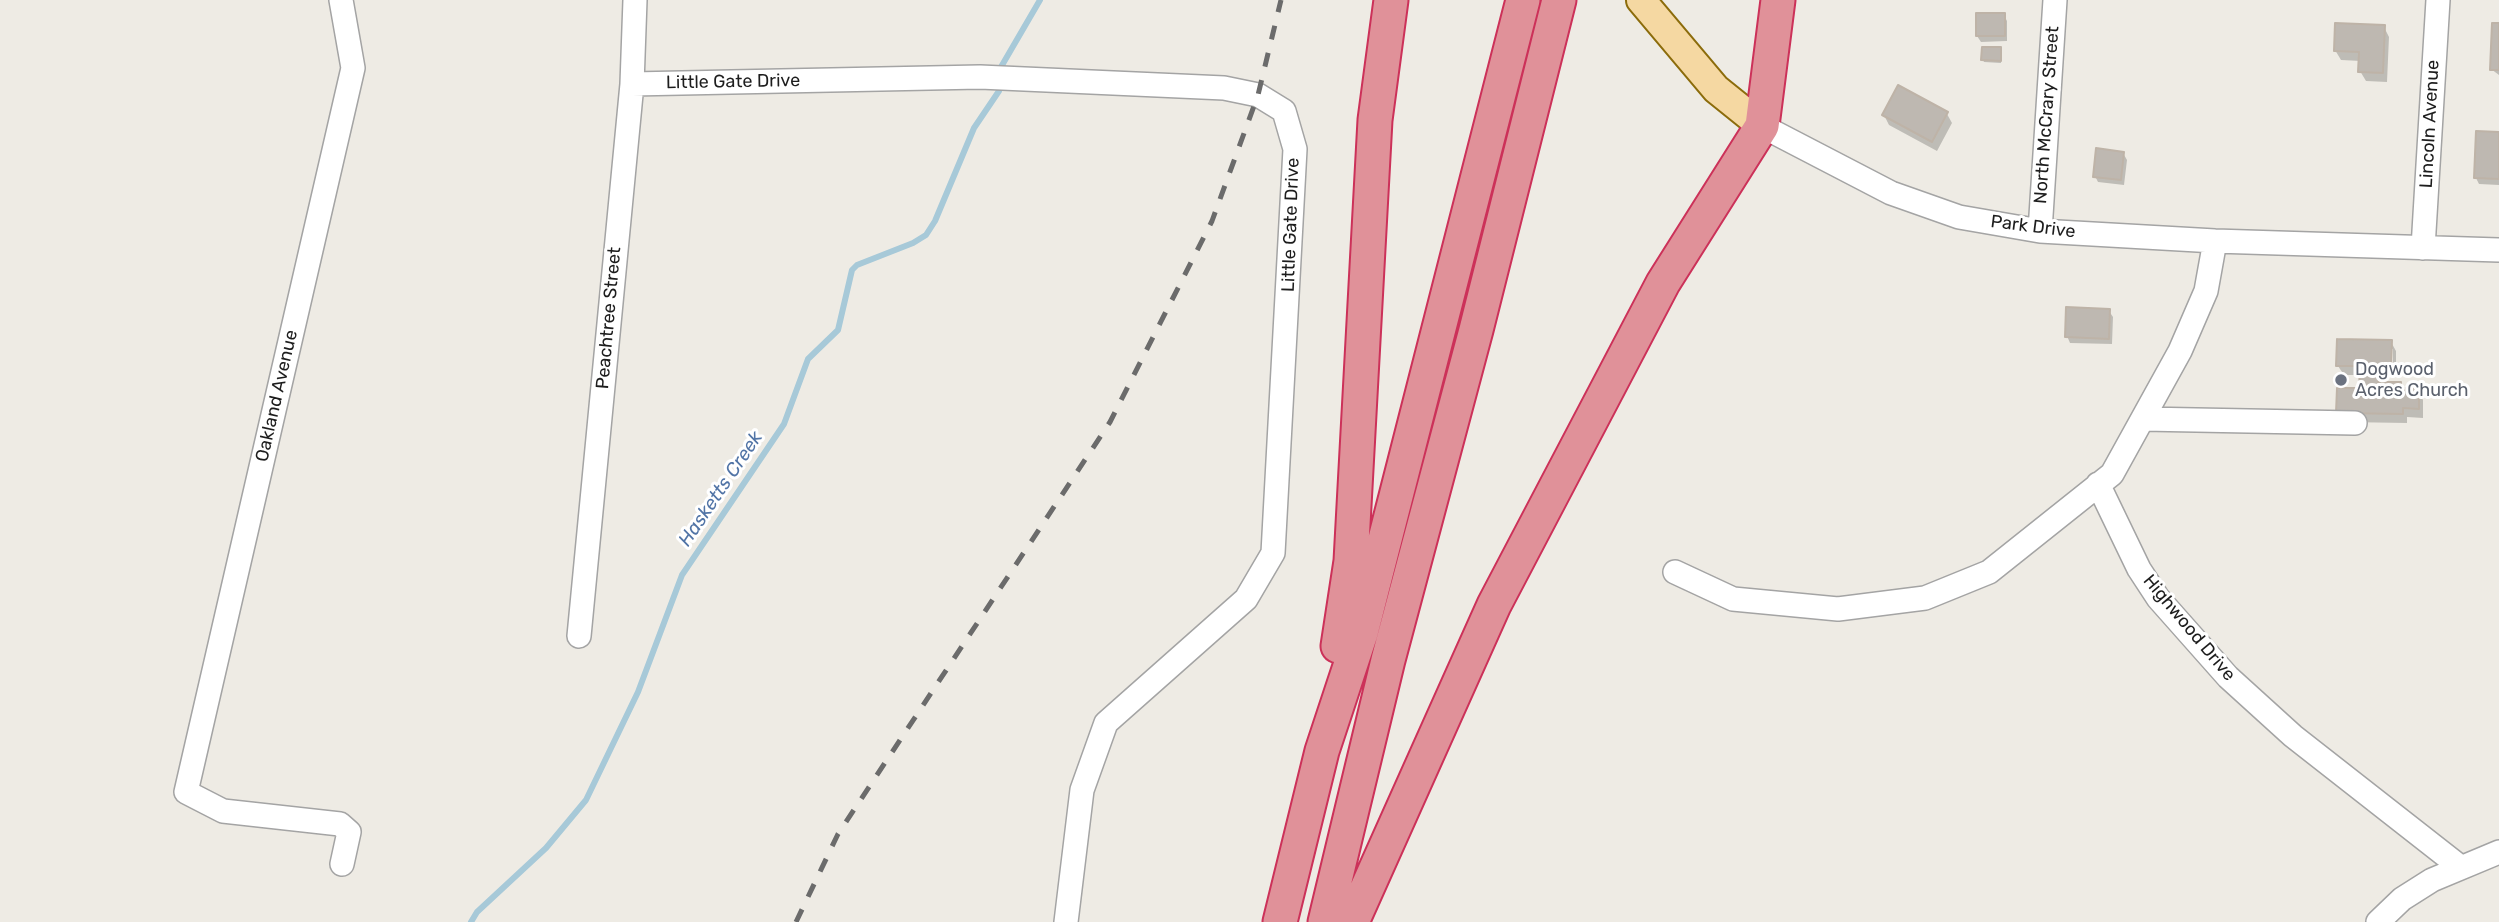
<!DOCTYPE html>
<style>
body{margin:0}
canvas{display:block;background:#eeebe4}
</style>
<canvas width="2499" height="922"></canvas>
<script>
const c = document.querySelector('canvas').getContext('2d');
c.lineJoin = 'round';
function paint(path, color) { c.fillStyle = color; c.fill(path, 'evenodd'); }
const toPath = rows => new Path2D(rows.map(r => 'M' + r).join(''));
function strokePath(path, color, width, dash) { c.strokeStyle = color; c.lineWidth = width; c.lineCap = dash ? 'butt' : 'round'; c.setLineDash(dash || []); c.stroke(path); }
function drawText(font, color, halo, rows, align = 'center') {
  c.font = font + ' Rubik,sans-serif'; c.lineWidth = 6; c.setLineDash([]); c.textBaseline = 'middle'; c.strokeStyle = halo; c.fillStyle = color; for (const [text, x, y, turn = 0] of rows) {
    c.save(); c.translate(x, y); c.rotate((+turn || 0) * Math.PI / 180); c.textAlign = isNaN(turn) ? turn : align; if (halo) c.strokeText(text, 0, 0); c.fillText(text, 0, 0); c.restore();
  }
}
paint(toPath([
 [2004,15,2007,21,2007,41,1981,42,1977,36],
 [2499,25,2499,75,2491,69],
 [2384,27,2389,37,2387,82,2366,81,2360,71,2361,61,2341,60,2335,50],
 [2000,49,2001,63,1984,62,1983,60],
 [1947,114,1952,123,1937,151,1889,125,1884,115],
 [2499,134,2499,185,2479,184,2476,178],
 [2123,153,2127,160,2124,185,2098,182,2095,176],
 [2109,311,2113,317,2112,344,2070,343,2067,336],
 [2391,342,2396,351,2396,377,2383,377,2383,384,2400,384,2404,390,2418,390,2423,400,2423,418,2407,417,2407,423,2344,422,2361,390,2361,375,2344,375,2338,366],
 [2390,349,2393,349,2393,377,2389,377]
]), '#0003');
strokePath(toPath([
 [1001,67,1040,0],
 [471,922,477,912,546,848,586,800,638,692,682,575,784,424,808,359,838,330,852,270,857,265,913,243,926,235,935,221,974,128,999,91]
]), '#a7c9d8', 6);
const building = toPath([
 [1976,13,2005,13,2005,36,1976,36,1976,13],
 [2335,23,2385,25,2383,73,2358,72,2359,52,2334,51,2335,23],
 [2492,23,2499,23,2499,70,2490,70,2492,23],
 [1982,47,2001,47,2001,61,1981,60,1982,47],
 [1898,85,1948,112,1932,142,1882,115,1898,85],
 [2476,131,2499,132,2499,179,2474,178,2476,131],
 [2096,148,2124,152,2121,180,2093,177,2096,148],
 [2066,307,2110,309,2109,339,2065,337,2066,307],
 [2337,339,2392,340,2391,368,2379,368,2378,382,2401,382,2401,388,2419,389,2419,409,2403,408,2403,414,2336,413,2337,388,2359,388,2360,366,2336,366,2337,339]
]);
paint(building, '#beb8b1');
strokePath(building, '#beb3a7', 2);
const minor = toPath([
 [341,0,353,68,186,792,223,811,340,824,349,832,342,864],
 [632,84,980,77,1224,88,1258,95,1284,111,1295,149,1273,553,1246,599,1106,723,1082,790,1066,922],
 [1762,126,1891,193,1959,217,2040,231,2215,241,2499,250],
 [2040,231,2055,0],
 [2423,248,2438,0],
 [2143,419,2355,423],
 [2098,484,2139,569,2158,598,2228,677,2293,736,2459,866],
 [1675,572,1733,599,1838,609,1925,598,1989,572,2112,474,2180,351,2206,291,2215,241],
 [579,636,632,84,635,0],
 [2378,922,2402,899,2432,880,2499,852]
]);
const major = toPath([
 [1641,0,1716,89,1762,126]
]);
const highway = toPath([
 [1338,646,1351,561,1375,120,1391,0],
 [1280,922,1322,751,1361,633,1523,0],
 [1325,922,1388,660,1476,330,1559,0],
 [1352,922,1494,605,1663,283,1762,126,1778,0]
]);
strokePath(minor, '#a4a4a4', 26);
strokePath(major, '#8c6c0b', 32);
strokePath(highway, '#cc3159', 37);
strokePath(minor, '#fff', 23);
strokePath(major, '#f5d8a2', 28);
strokePath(highway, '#e09199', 33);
strokePath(toPath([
 [796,922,838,834,1110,422,1212,221,1258,95,1281,0]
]), '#6b6b6b', 5, [14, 14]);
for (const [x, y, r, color] of [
 [2341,380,7,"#6b7280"]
]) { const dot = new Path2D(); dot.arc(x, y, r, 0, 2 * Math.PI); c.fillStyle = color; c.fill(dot); strokePath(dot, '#fff', 2.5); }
drawText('18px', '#1d1d1d', '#fff', [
 ["Little Gate Drive",733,82,-1],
 ["North McCrary Street",2047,115,-86],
 ["Lincoln Avenue",2430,124,-87],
 ["Little Gate Drive",1291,225,-88],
 ["Park Drive",2033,227,7],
 ["Peachtree Street",609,318,-85],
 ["Oakland Avenue",277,396,-77],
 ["Highwood Drive",2189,628,50]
]);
drawText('18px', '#5b616d', '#fff', [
 ["Dogwood",2355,370],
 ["Acres Church",2355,391]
], 'left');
drawText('italic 19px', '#5174a6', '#fff', [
 ["Hasketts Creek",721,489,-56]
]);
</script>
